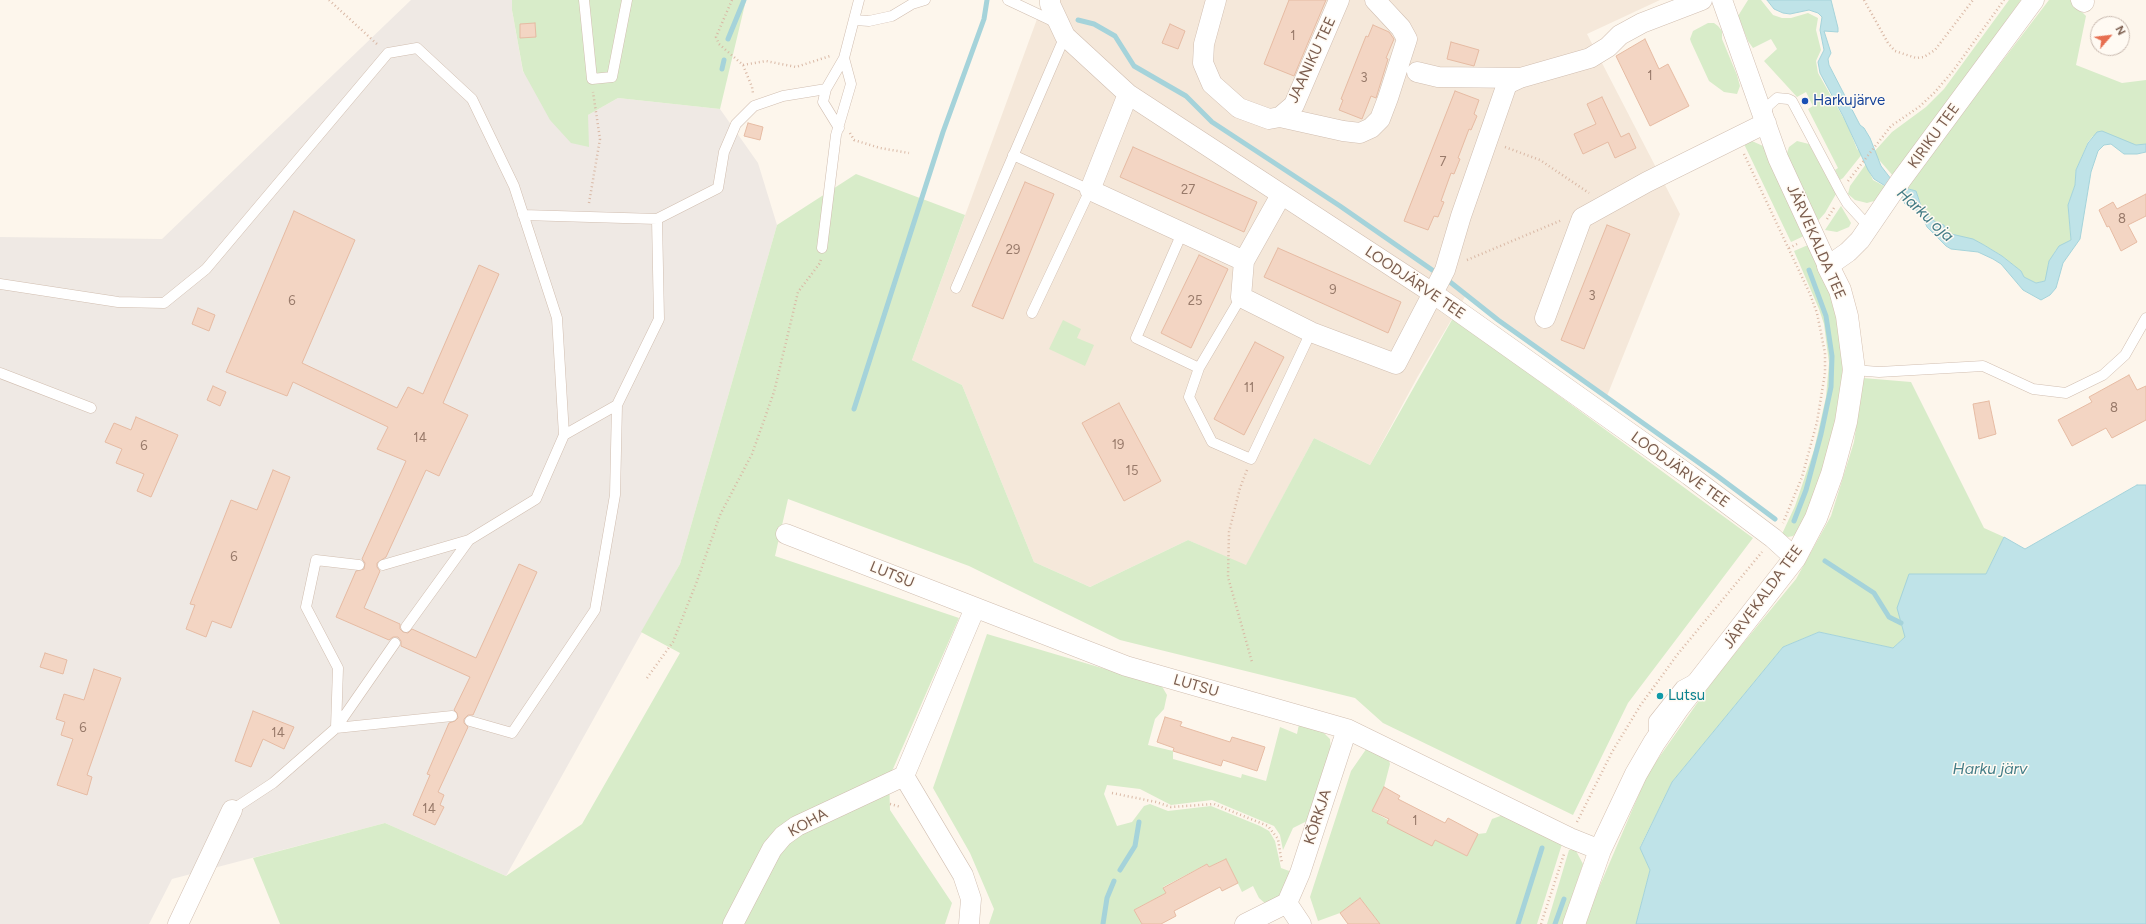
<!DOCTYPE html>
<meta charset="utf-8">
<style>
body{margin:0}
#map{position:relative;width:2146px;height:924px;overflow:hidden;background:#fdf6ec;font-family:Figtree,sans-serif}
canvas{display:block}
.north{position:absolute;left:2090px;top:16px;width:40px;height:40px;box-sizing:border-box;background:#fffaf3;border:1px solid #cabbb1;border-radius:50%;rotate:62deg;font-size:11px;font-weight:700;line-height:16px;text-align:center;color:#7a5c4d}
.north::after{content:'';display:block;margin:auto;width:14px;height:18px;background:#e76f51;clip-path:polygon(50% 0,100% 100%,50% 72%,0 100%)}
</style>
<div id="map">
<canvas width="2146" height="924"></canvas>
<div class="north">N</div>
</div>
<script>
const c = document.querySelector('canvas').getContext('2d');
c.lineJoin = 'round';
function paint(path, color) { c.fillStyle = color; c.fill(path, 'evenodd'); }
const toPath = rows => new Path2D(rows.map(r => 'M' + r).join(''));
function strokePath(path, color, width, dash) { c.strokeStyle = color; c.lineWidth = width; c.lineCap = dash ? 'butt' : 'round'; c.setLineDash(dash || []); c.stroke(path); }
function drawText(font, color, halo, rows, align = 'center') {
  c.font = font + ' Figtree,sans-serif'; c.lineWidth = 3; c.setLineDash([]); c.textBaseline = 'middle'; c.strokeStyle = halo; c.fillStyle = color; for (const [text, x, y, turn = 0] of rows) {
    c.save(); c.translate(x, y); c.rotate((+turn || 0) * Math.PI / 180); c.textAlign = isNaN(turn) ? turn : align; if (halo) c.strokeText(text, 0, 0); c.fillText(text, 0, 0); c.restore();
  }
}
paint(toPath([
 [1044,0,1660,0,1587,34,1680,214,1607,396,1466,295,1418,376,1370,465,1314,438,1246,566,1188,540,1090,587,1034,562,962,385,912,360]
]), '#f5e8da');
paint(toPath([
 [411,0,512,0,512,10,523,72,588,115,618,98,720,109,758,163,777,225,680,564,506,876,385,823,172,879,149,924,0,924,0,237,162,239]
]), '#efe9e4');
paint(toPath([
 [512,0,746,0,720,109,618,98,588,115,589,147,571,143,550,120,523,71,512,10],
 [1748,0,1761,0,1773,15,1782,18,1791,18,1808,13,1818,18,1816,30,1821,50,1816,61,1818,73,1848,126,1857,149,1863,153,1843,178,1840,180,1835,170,1838,168,1808,109,1813,106,1806,92,1797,97,1764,61,1777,49,1771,39,1753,48,1748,41,1738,16],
 [2009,0,2021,0,1894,177,1873,153,1892,132,1926,107,1944,89],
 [2049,0,2070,0,2086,16,2076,65,2122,83,2146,80,2146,144,2136,145,2093,136,2088,142,2076,170,2075,185,2068,205,2071,240,2056,250,2048,264,2048,274,2045,281,2036,283,2024,277,2021,271,2002,256,1984,245,1947,233,1944,225,1937,223,1929,217,1921,206,1916,191,1905,188],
 [1708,23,1714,23,1718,26,1722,31,1722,39,1737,75,1740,86,1737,94,1724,92,1709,81,1691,42,1690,39,1693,31],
 [1752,141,1763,146,1804,236,1791,242,1744,144],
 [1797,141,1809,144,1836,194,1825,213,1817,222,1789,160,1787,153,1789,147],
 [1866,164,1873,180,1886,187,1874,201,1867,203,1855,200,1848,194,1850,186],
 [856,174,965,215,912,360,962,385,1034,562,1090,587,1188,540,1246,565,1314,438,1370,465,1453,318,1753,538,1628,703,1573,815,1383,723,1355,698,1120,640,969,566,788,499,775,556,959,618,889,778,890,810,952,903,945,924,280,924,253,858,385,823,506,876,582,824,680,653,641,632,680,564,777,225],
 [1841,206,1851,223,1849,227,1837,232,1825,230],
 [1808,245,1829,287,1839,324,1843,363,1842,378,1840,399,1830,446,1810,508,1799,531,1793,536,1788,537,1782,534,1795,506,1814,450,1826,397,1829,363,1824,324,1819,309,1794,251],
 [1063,320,1081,329,1077,338,1094,345,1085,366,1049,349],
 [1863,378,1911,382,1984,528,2004,537,1986,574,1909,574,1905,637,1893,648,1819,632,1783,647,1672,782,1640,847,1650,870,1636,924,1585,924,1589,911,1648,773,1717,675,1796,579,1831,516,1854,442],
 [987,634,1139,679,1160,683,1167,695,1164,709,1155,719,1148,745,1173,751,1173,759,1241,778,1242,774,1266,781,1280,727,1297,734,1299,724,1323,732,1330,739,1331,752,1307,821,1293,828,1283,850,1280,835,1274,826,1212,800,1171,805,1140,789,1107,785,1104,794,1117,826,1132,822,1144,806,1150,804,1168,811,1211,806,1260,826,1269,831,1275,841,1281,868,1292,872,1283,896,1267,905,1259,898,1253,886,1242,892,1226,859,1209,867,1207,864,1163,887,1166,893,1134,910,1142,924,989,924,994,909,970,853,933,788],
 [1369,745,1387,754,1390,764,1384,787,1372,811,1432,845,1435,840,1467,856,1478,834,1486,833,1492,819,1503,815,1562,844,1537,924,1380,924,1360,898,1340,913,1318,921,1310,897,1351,771],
 [1575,849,1583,864,1563,924,1547,924,1569,850]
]), '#d8ecc9');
const water = toPath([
 [1767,0,1831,0,1838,28,1838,32,1824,31,1831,53,1828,59,1829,65,1860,125,1864,128,1870,138,1881,166,1891,179,1905,188,1916,191,1921,206,1929,217,1937,223,1944,225,1947,233,1973,239,1984,245,2002,256,2021,271,2024,277,2036,283,2045,281,2049,261,2059,246,2071,240,2068,205,2075,185,2076,170,2088,143,2097,132,2102,131,2136,145,2146,144,2146,152,2137,154,2124,154,2111,144,2104,145,2098,151,2091,172,2080,239,2063,263,2056,288,2050,295,2041,300,2023,290,2001,264,1993,259,1978,252,1951,249,1946,246,1927,227,1922,215,1912,207,1905,204,1900,195,1874,179,1868,170,1843,116,1820,73,1818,62,1824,50,1820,30,1822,17,1818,13,1809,10,1790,14,1783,13,1774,9,1767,0],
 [2137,485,2146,485,2146,924,1636,924,1650,870,1640,848,1672,782,1783,647,1819,632,1893,648,1905,637,1897,608,1909,574,1986,574,2004,537,2025,549,2137,485]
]);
paint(water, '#bfe3e8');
strokePath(water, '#a5d3da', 1);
strokePath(toPath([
 [1078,20,1094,24,1115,36,1134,66,1186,96,1212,122,1340,206,1438,274],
 [728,39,744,0],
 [722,69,724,60],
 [1445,278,1498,320,1716,475,1775,519],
 [854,409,943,132,984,19,987,0],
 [1794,521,1806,490,1821,434,1831,387,1832,356,1826,316,1809,270],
 [1825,561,1874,593,1889,617,1901,623],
 [1120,870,1135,846,1139,822],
 [1103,924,1107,898,1114,881],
 [1518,924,1542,848],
 [1555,924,1564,899]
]), '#a5d3da', 5);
const building = toPath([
 [1289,0,1326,0,1294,76,1264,64,1289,0],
 [535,23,536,37,520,38,520,24,535,23],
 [1170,24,1185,31,1178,49,1162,43,1170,24],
 [1373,25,1389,32,1394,39,1386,58,1388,59,1376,98,1371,96,1362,119,1339,110,1343,100,1341,99,1366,36,1368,37,1373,25],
 [1645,39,1659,69,1668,64,1689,106,1650,126,1616,56,1645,39],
 [1451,42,1479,50,1474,66,1447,59,1451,42],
 [1455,91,1479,100,1474,114,1477,116,1471,130,1469,129,1458,158,1460,159,1454,174,1451,173,1441,201,1444,202,1438,217,1434,216,1428,230,1404,221,1455,91],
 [1602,97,1621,137,1629,133,1636,148,1615,158,1608,142,1583,154,1574,134,1596,124,1587,104,1602,97],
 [748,123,763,127,760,140,744,136,748,123],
 [1133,147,1257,202,1244,232,1120,177,1133,147],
 [1025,182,1054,194,1003,319,972,306,1025,182],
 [2146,194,2146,216,2128,225,2137,242,2121,251,2109,226,2107,227,2099,210,2113,202,2117,209,2146,194],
 [294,211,355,240,302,363,397,408,408,387,423,394,479,265,499,274,443,403,468,415,439,476,426,470,386,557,377,563,377,567,380,571,364,608,400,624,400,629,403,632,408,633,412,629,476,658,519,564,537,572,473,715,468,715,464,719,464,723,468,727,438,792,444,795,440,805,444,807,435,825,413,815,430,775,427,774,449,723,455,721,458,718,457,713,454,710,470,677,401,646,401,641,398,637,393,637,389,640,336,617,356,571,364,569,365,563,362,559,406,461,377,449,388,427,293,382,287,396,226,372,294,211],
 [1607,225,1630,234,1584,349,1561,340,1607,225],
 [1278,248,1401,302,1388,333,1264,277,1278,248],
 [1199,255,1228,269,1191,348,1161,333,1199,255],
 [198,308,215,315,209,331,192,324,198,308],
 [1255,342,1284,357,1244,435,1214,419,1255,342],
 [2129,375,2137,390,2146,386,2146,420,2112,438,2106,428,2072,446,2058,420,2092,402,2089,397,2129,375],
 [213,386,226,392,220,406,207,400,213,386],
 [1989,401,1996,434,1979,439,1973,404,1989,401],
 [1119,403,1161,481,1124,501,1082,423,1119,403],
 [136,417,178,435,151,497,137,491,144,474,116,463,122,449,105,442,114,423,131,430,136,417],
 [273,470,290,477,231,628,212,621,206,637,186,629,195,605,190,604,231,500,257,510,273,470],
 [45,653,67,660,63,674,40,667,45,653],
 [94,669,121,678,87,775,92,777,87,795,57,785,73,739,61,735,65,722,56,719,64,694,84,700,94,669],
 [253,711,294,727,284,749,263,739,251,767,235,761,253,711],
 [1165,717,1182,722,1180,726,1230,742,1232,737,1265,747,1257,771,1223,760,1221,766,1173,751,1174,748,1157,742,1165,717],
 [1384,787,1400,796,1398,799,1445,823,1448,818,1478,834,1467,856,1435,840,1432,846,1387,823,1389,819,1372,811,1384,787],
 [1226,859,1238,883,1222,891,1220,887,1174,911,1176,916,1161,924,1142,924,1134,910,1166,893,1163,888,1207,864,1209,867,1226,859],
 [1360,898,1380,924,1348,924,1340,913,1360,898]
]);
paint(building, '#f3d5c3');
strokePath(building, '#e6bba3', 1);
const lane = toPath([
 [584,0,592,79,612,77,627,0],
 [1008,0,1057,23],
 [855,20,869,21,892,16,912,4,925,0],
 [1766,116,1768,106,1777,98,1788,99,1792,101,1841,193,1847,203,1869,227],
 [839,128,823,102,826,89,844,58],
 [1013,155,1090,190,1032,313],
 [523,215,657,219],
 [1182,233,1136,338,1199,368,1189,397,1212,442,1251,459,1311,332],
 [822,248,836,135,851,84,844,58,859,0],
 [0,284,118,302,164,303,206,269,388,53,417,48,472,99,514,186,557,318,564,435,536,499,469,540,383,565],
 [956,288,1065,36],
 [1199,368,1241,297],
 [1854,370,1879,372,1983,366,2033,389,2066,393,2103,375,2125,355,2146,318],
 [0,373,91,408],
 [564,435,617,405,659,319,657,219,718,188,724,152,736,124,754,106,783,96,826,89],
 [406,627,469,540],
 [470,721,512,733,595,610,615,495,617,405],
 [336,728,452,716],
 [336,728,395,643],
 [1654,736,1654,720,1681,686,1694,679],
 [232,810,273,783,336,728,338,668,306,607,316,560,359,565]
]);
const street = toPath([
 [1050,0,1050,4,1065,36,1128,94,1434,294,1689,475,1773,538,1795,558],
 [1216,0,1204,44,1203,63,1212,84,1239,108,1269,119,1280,117,1294,105,1339,0],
 [1722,0,1778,158,1828,266,1848,252,1860,240,1901,180,2034,0],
 [2081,0,2084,2],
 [1417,72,1438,77,1520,78],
 [1128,94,1090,190,1244,261,1241,297,1311,332,1396,364,1445,270,1461,216,1507,84,1520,78,1590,58,1608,47,1620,35,1642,23,1702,0],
 [1280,117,1343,131,1360,133,1371,128,1380,119,1388,98,1407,39,1401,28,1375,0],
 [1244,261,1281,195],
 [1545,318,1582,218,1647,182,1766,123],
 [786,534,1126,666,1347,729,1570,838,1600,850],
 [904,776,963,875,971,899,969,924],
 [1287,903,1301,924],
 [178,924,232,810],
 [733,924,772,849,783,836,797,826,904,776,975,608],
 [1245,924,1287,903,1300,873,1347,729]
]);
const secondary = toPath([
 [1574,924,1600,850,1636,774,1654,743,1678,708,1795,558,1816,518,1832,474,1846,422,1854,370,1847,316,1840,290,1828,266]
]);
strokePath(lane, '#d1beb0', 11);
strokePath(street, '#d1beb0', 21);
strokePath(secondary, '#d6c0b0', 23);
strokePath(toPath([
 [329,0,378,45],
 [732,0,716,37,719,44,743,65,752,87,753,93],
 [1864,0,1888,43,1895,51,1916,58,1924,57,1935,50,1973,0],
 [743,65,766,61,796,67,830,56],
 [850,133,854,140,880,148,909,153],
 [1505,147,1540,160,1589,193],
 [1744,154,1810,294,1817,313,1825,353,1825,373,1817,422,1802,477,1783,523],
 [1848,181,1891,126,1919,107,1934,93,1953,71,2004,0],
 [589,203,600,139,593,92],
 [1827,219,1834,208],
 [1789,248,1797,244],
 [1467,260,1562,220],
 [1247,470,1240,488,1229,532,1228,577,1252,662],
 [647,678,673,642,697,581,720,515,752,454,774,392,798,292,820,263,821,259],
 [1112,793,1156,802,1171,807,1214,804,1268,826,1278,839,1282,864],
 [890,804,901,807],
 [1577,822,1612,752,1640,706,1677,655,1762,552],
 [1541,924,1564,854]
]), '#d9b8a5', 2.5, [1, 3]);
strokePath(lane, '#fff', 10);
strokePath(street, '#fff', 20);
strokePath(secondary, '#fff', 22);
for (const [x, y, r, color] of [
 [1805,101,4,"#1a4fb4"],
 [1660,696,4,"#0f9aa8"]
]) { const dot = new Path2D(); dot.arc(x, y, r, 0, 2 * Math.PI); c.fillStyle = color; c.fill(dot); strokePath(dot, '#fffaf3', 1.5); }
drawText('13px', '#987a6a', null, [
 ["1",1293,36],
 ["1",1650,76],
 ["3",1364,78],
 ["7",1443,162],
 ["27",1188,190],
 ["8",2122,219],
 ["29",1013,250],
 ["9",1333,290],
 ["3",1592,296],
 ["6",292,301],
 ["25",1195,301],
 ["11",1249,388],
 ["8",2114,408],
 ["14",420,438],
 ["19",1118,445],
 ["6",144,446],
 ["15",1132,471],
 ["6",234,557],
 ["6",83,728],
 ["14",278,733],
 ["14",429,809],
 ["1",1415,821]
]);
drawText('15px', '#7a5c4d', '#fffaf3', [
 ["JAANIKU TEE",1312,60,-65],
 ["KIRIKU TEE",1934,136,-54],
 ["JÄRVEKALDA TEE",1816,242,66],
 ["LOODJÄRVE TEE",1415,283,34],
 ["LOODJÄRVE TEE",1680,470,36],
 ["LUTSU",892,575,22],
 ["JÄRVEKALDA TEE",1763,597,-54],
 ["LUTSU",1196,686,16],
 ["KÕRKJA",1318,817,-72],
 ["KOHA",808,823,-29]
]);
drawText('15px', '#164399', '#fffaf3', [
 ["Harkujärve",1813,101]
], 'left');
drawText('15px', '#0d838f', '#fffaf3', [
 ["Lutsu",1668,696]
], 'left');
drawText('italic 16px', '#437c86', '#fffaf3', [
 ["Harku oja",1925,215,43],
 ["Harku järv",1990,769]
]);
</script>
